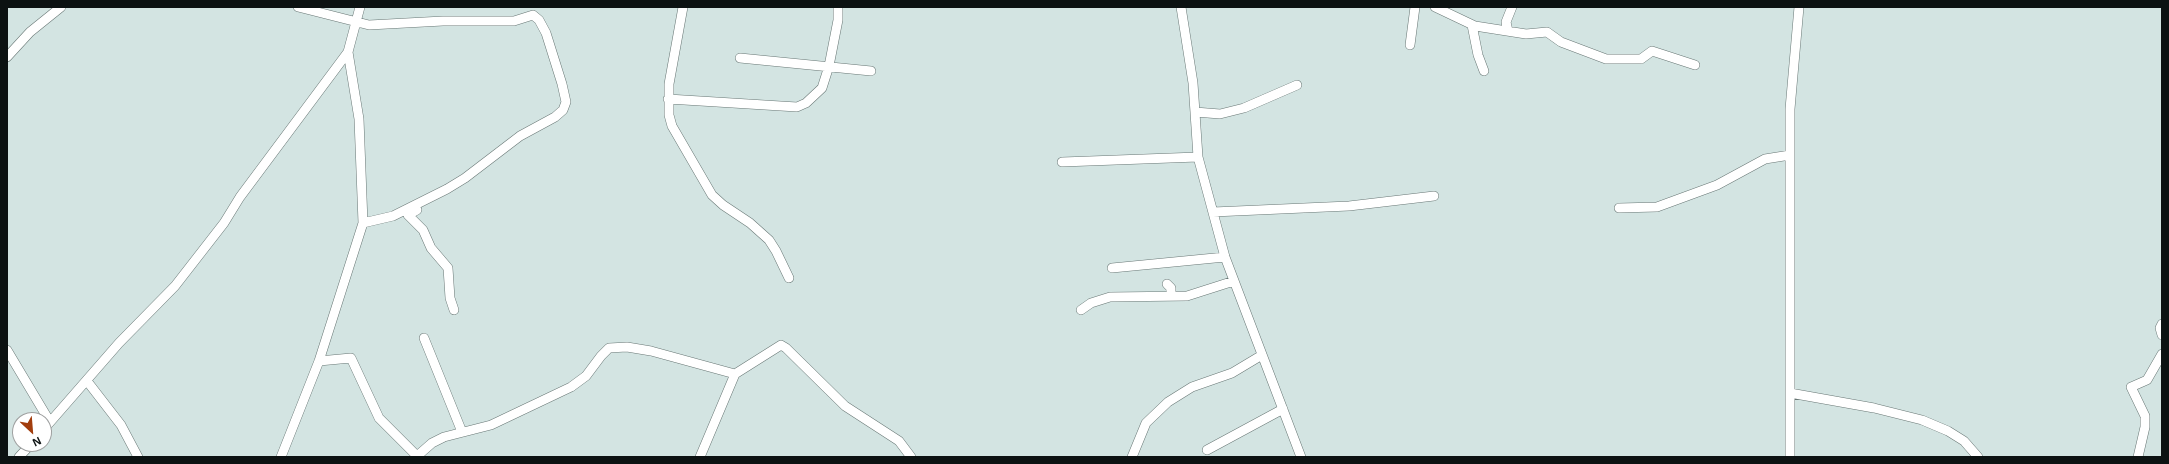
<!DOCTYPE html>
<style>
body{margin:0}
#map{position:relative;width:2169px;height:464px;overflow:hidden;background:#d3e4e2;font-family:Helvetica,sans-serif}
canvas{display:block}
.frame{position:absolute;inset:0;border:8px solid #0c1212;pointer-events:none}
.north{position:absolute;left:12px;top:412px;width:40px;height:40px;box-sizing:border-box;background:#fff;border:1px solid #9ea0a0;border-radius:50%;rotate:154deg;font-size:11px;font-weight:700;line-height:16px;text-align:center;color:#0c1212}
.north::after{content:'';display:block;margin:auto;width:14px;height:18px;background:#a23d0d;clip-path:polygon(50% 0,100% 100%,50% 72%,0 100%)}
</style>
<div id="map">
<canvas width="2169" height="464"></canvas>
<div class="frame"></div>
<div class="north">N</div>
</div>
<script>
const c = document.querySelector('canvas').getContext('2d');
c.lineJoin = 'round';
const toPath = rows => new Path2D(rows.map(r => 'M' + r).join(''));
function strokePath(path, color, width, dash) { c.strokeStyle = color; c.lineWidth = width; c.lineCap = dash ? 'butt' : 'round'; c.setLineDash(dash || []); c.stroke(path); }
const minor = toPath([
 [298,7,369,25,443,21,514,21,533,15,539,20,546,33,562,84,566,102,563,110,555,117,520,136,465,178,447,189,393,216,363,223],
 [683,7,669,84,669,115,672,126,712,195,723,205,750,223,769,240,776,251,789,278],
 [1181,7,1193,83,1198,157,1225,257,1301,457],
 [1435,7,1475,26,1526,34,1547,32,1561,42,1606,59,1641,59,1652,51,1695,65],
 [1472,25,1478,55,1484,71],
 [1508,31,1506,22,1512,7],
 [1410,45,1415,7],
 [7,57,30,32,61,7],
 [740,58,871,71],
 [668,99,797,107,806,103,822,88,829,66,838,20,838,7],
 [1195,112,1220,114,1244,108,1297,85],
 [1062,162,1198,157],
 [1619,208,1657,207,1717,185,1765,159,1790,155],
 [417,210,408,215,423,230,431,248,448,268,450,298,454,310],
 [1213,212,1349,206,1434,196],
 [1112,268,1225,257],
 [1167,284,1171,288,1171,296],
 [1081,310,1091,303,1110,297,1187,296,1234,281],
 [2162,324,2160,328,2162,335],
 [424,338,462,432],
 [7,350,50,422],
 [319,361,351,358,379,418,417,456],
 [87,381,121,425,138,457],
 [1790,393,1874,408,1922,420,1948,431,1964,441,1978,457],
 [44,429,119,343,175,286,224,223,240,197,348,52,360,7],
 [1207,450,1283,409],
 [19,457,31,444],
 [281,457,319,361,363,223,359,119,348,52],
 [416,457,432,443,444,437,491,425,571,387,586,376,601,356,609,348,627,347,651,351,735,374],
 [700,457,735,374,781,345,786,348,845,406,899,441,911,457],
 [1132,457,1146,423,1168,402,1192,387,1232,373,1262,355],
 [1790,457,1790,109,1799,7],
 [2138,457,2145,427,2145,416,2131,387,2147,380,2162,354]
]);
strokePath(minor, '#687775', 10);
strokePath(minor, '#fff', 9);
</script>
